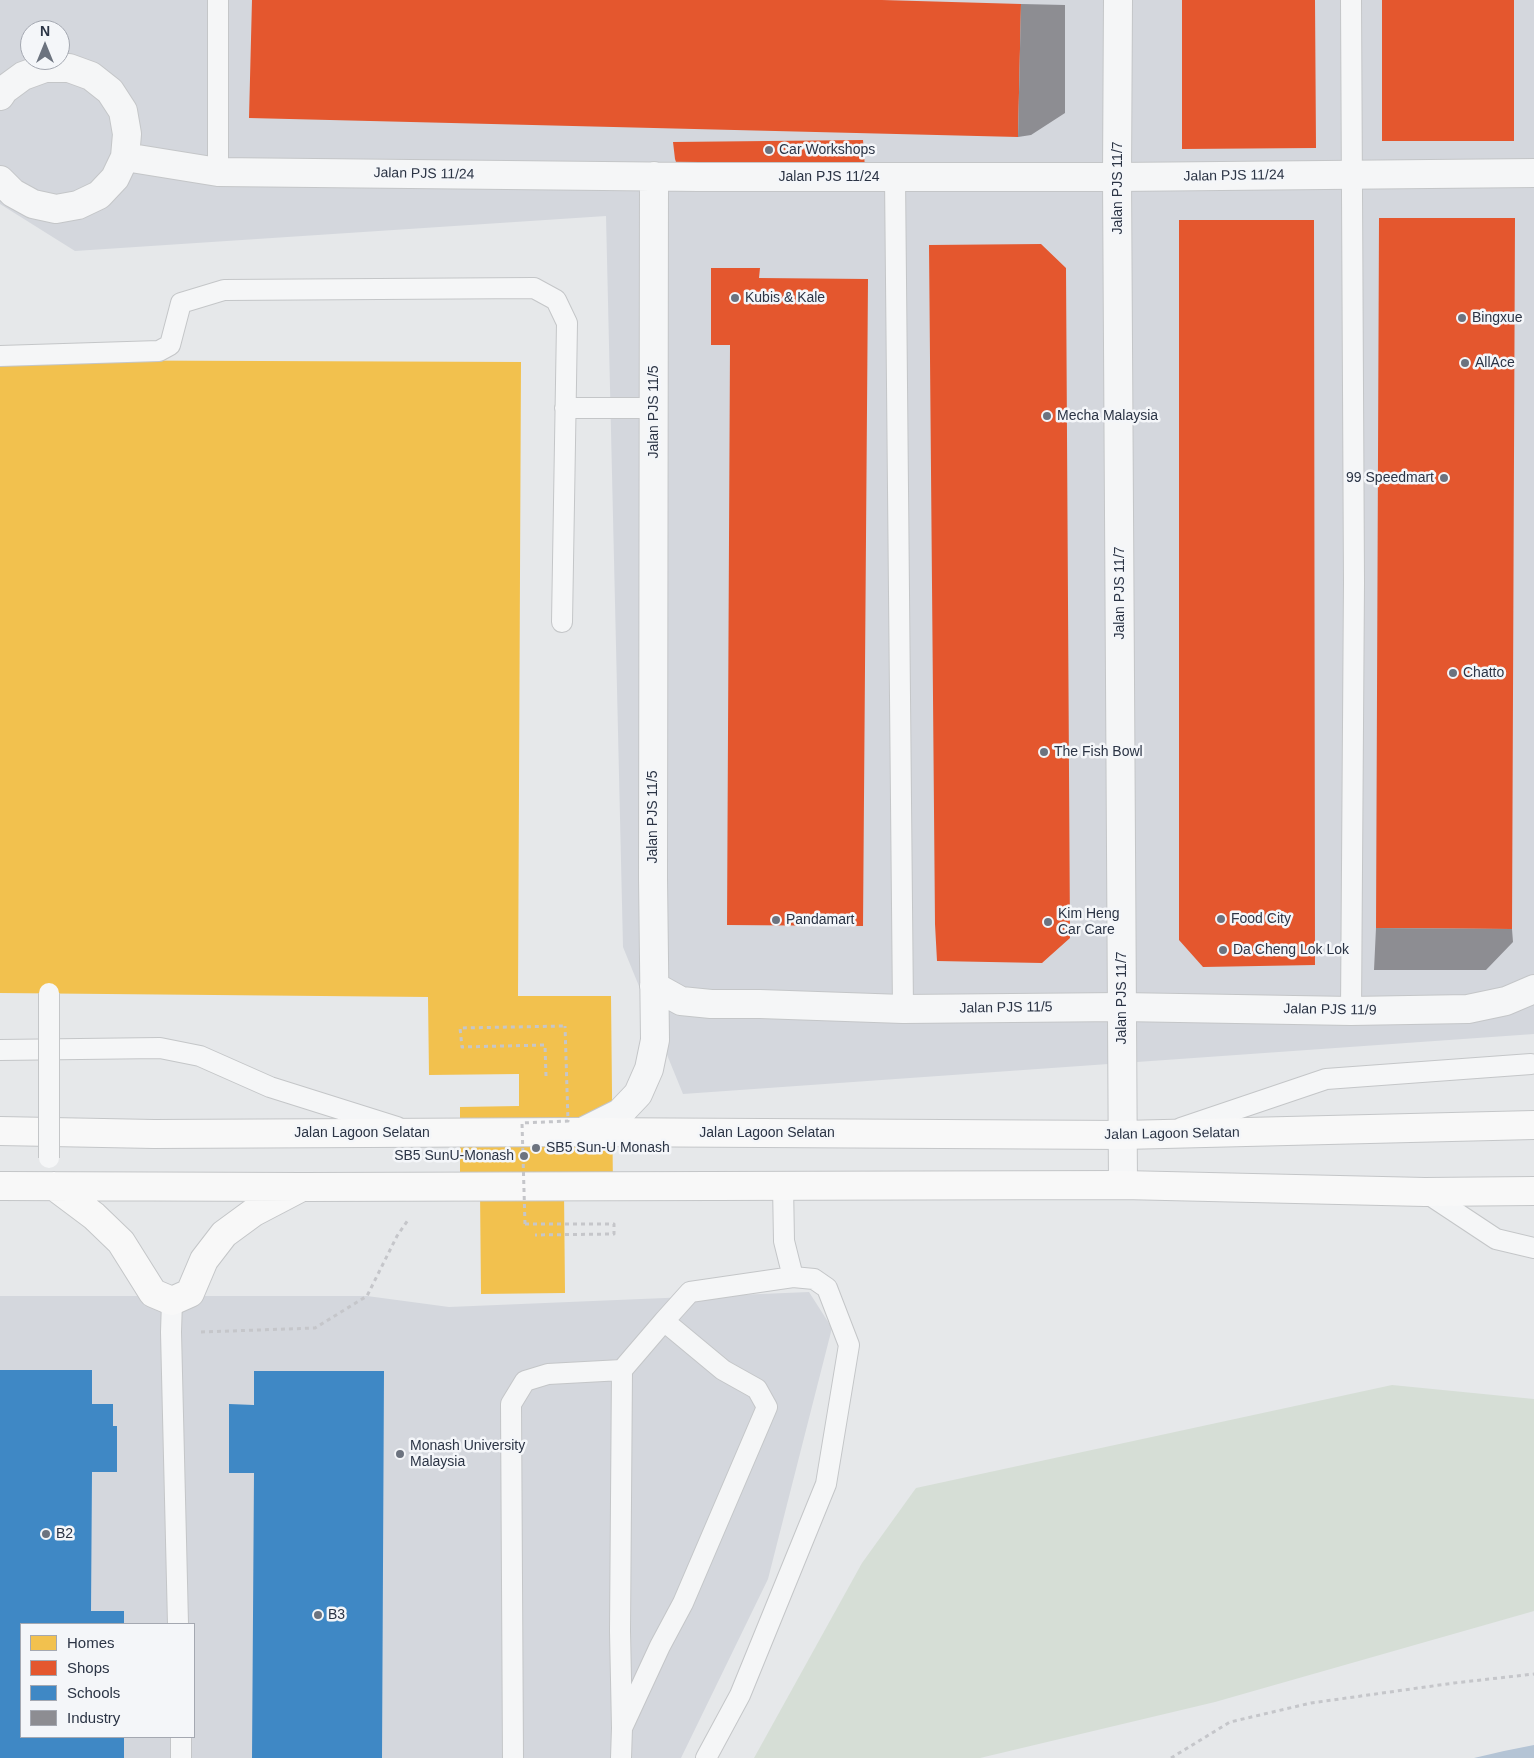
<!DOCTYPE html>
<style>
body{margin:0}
#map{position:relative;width:1534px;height:1758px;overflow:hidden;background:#e6e8ea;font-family:Arial,sans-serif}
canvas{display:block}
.legend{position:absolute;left:20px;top:1623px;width:175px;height:115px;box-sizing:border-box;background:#f4f6f9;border:1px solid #a4a8b1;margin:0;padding:6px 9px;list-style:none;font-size:15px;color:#2b3445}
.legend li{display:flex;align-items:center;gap:10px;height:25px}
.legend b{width:25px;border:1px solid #a4a8b1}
.north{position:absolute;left:20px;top:20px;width:50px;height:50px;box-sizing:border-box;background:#f4f6f9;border:1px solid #a4a8b1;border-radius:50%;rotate:0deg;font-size:14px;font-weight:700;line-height:20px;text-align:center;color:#2b3445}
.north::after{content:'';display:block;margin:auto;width:18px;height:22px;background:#6c737f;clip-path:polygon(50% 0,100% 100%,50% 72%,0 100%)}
</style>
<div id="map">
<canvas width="1534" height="1758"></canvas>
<ul class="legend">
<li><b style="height:14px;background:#f2c14e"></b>Homes</li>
<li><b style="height:14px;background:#e4572e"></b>Shops</li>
<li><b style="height:14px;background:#3f88c5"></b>Schools</li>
<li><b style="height:14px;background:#8d8d92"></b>Industry</li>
</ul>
<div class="north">N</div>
</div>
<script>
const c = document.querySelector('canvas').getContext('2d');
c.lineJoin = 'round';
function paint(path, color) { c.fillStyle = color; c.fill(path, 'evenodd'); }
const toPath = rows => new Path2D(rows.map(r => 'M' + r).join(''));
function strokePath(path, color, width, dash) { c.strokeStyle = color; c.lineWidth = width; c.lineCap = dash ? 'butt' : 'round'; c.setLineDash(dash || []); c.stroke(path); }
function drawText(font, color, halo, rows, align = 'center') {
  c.font = font + ' Arial,sans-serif'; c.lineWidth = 5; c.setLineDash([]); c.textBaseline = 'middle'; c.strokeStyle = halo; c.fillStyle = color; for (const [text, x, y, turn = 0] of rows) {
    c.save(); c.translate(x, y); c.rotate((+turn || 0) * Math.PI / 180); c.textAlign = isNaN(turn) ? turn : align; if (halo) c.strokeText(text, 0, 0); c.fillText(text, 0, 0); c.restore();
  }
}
paint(toPath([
 [0,0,1534,0,1534,1034,683,1094,623,947,606,216,75,251,0,204],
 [30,30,60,30,60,60,30,60],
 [809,1292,832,1328,768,1579,681,1758,0,1758,0,1296,367,1296,449,1307],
 [21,1624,194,1624,194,1737,21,1737]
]), '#d4d7dd');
paint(toPath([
 [1392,1385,1534,1399,1534,1611,1215,1702,980,1758,754,1758,862,1563,916,1488]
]), '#d6ded6');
paint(toPath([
 [1534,1745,1534,1758,1474,1758,1504,1751]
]), '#b4c4d5');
paint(toPath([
 [0,360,521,362,518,996,611,996,613,1191,564,1191,565,1293,481,1294,480,1190,460,1190,460,1107,519,1106,519,1074,429,1075,428,997,0,993]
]), '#f2c14e');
paint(toPath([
 [252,0,882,0,1021,4,1018,137,249,118],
 [1182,0,1315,0,1316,148,1182,149],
 [1382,0,1514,0,1514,141,1382,141],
 [863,140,865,168,679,171,675,159,673,142],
 [1379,218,1515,218,1512,929,1376,928],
 [1179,220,1314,220,1315,965,1203,967,1179,940],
 [1041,244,1066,268,1070,938,1042,963,937,961,935,924,929,245],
 [711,268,760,268,759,278,868,279,863,926,727,925,730,345,711,345]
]), '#e4572e');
paint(toPath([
 [0,1370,92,1370,92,1404,113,1404,113,1426,117,1426,117,1472,92,1472,91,1611,124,1611,124,1624,21,1624,21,1737,124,1737,124,1758,0,1758],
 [254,1371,384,1371,382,1758,252,1758,254,1473,229,1473,229,1404,254,1405]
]), '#3f88c5');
paint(toPath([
 [1021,4,1065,5,1065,113,1031,135,1018,137],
 [1376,928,1512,929,1513,942,1486,970,1374,970]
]), '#8d8d92');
const service = toPath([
 [218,0,218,172],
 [1351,0,1354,582,1351,1011],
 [895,177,903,1009],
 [0,356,159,351,170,345,181,303,224,290,534,288,556,300,567,323,562,622],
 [565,408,654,408],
 [0,1050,160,1048,200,1056,270,1087,397,1127],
 [1181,1128,1326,1079,1531,1064],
 [1425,1192,1496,1239,1534,1248],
 [172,1301,171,1332,178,1624],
 [664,1321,723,1370,757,1389,767,1407,683,1603,660,1646,622,1728,620,1631,622,1370,664,1321,690,1292,793,1277],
 [181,1737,181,1758],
 [513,1758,511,1404,525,1381,548,1374,622,1370],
 [621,1758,622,1728],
 [706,1758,740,1695,826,1484,849,1345,827,1288,814,1279,793,1277,784,1241,783,1185]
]);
const minor = toPath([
 [0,96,4,90,23,76,45,68,69,68,91,76,110,91,123,111,127,134,125,157,115,178,99,195,78,205,56,209,33,204,13,193,0,180],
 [125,157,218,172,699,177,1117,177,1534,173],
 [654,986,681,1001,711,1004,760,1004,903,1009,1122,1007,1351,1011,1468,1009,1506,1001,1534,989],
 [582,1132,620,1113,638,1094,649,1069,655,1040,653,878,654,176]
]);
const tertiary = toPath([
 [1118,0,1117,177,1123,1185]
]);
const secondary = toPath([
 [0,1131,154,1134,582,1132,1123,1135,1534,1125],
 [0,1186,302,1187,1123,1185,1425,1192,1534,1191],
 [54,1186,94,1216,121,1242,153,1293,172,1301,190,1293,204,1260,224,1234,254,1212,298,1189]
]);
strokePath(service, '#c4c6c8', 22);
strokePath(minor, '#c4c6c8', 30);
strokePath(tertiary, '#c4c6c8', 30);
strokePath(secondary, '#c4c6c8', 30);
strokePath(toPath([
 [546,1076,545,1045,462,1047,460,1028,565,1026],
 [525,1224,614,1224,614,1234,535,1235],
 [201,1332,315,1328,367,1296,397,1236,408,1220],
 [1171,1758,1230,1722,1311,1703,1454,1683,1534,1674]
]), '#c5c6ca', 3, [4, 4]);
strokePath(service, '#f5f6f7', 20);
strokePath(minor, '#f5f6f7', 28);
strokePath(tertiary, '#f5f6f7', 28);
strokePath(secondary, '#f8f8f8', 28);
const serviceBridge = toPath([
 [49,993,49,1158]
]);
strokePath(serviceBridge, '#c4c6c8', 22, []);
strokePath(toPath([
 [525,1224,522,1123,568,1121,565,1026]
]), '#c5c6ca', 3, [4, 4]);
strokePath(serviceBridge, '#f5f6f7', 20);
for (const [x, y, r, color] of [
 [769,150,5,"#6c737f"],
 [735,298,5,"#6c737f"],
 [1462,318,5,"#6c737f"],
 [1465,363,5,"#6c737f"],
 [1047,416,5,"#6c737f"],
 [1444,478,5,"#6c737f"],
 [1453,673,5,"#6c737f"],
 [1044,752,5,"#6c737f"],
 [1221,919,5,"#6c737f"],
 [776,920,5,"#6c737f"],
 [1048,922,5,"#6c737f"],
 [1223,950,5,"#6c737f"],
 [536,1148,5,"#6c737f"],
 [524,1156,5,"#6c737f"],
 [400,1454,5,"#6c737f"],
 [46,1534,5,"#6c737f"],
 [318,1615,5,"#6c737f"]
]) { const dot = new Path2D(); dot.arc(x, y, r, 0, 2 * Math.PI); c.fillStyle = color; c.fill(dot); strokePath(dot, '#f4f6f9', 2); }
drawText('14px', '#2b3445', '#f4f6f9', [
 ["Car Workshops",779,150],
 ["Kubis & Kale",745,298],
 ["Bingxue",1472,318],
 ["AllAce",1475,363],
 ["Mecha Malaysia",1057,416],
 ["99 Speedmart",1434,478,"right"],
 ["Chatto",1463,673],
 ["The Fish Bowl",1054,752],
 ["Kim Heng",1058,914],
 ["Car Care",1058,930],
 ["Food City",1231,919],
 ["Pandamart",786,920],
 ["Da Cheng Lok Lok",1233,950],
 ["SB5 Sun-U Monash",546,1148],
 ["SB5 SunU-Monash",514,1156,"right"],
 ["Monash University",410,1446],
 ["Malaysia",410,1462],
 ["B2",56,1534],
 ["B3",328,1615]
], 'left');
drawText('14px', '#2b3445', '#f4f6f9', [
 ["Jalan PJS 11/24",424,174,1],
 ["Jalan PJS 11/24",1234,176,-1],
 ["Jalan PJS 11/24",829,177],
 ["Jalan PJS 11/7",1118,188,-90],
 ["Jalan PJS 11/5",654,412,-90],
 ["Jalan PJS 11/7",1120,593,-90],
 ["Jalan PJS 11/5",653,817,-90],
 ["Jalan PJS 11/7",1122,998,-90],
 ["Jalan PJS 11/5",1006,1008,-1],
 ["Jalan PJS 11/9",1330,1010,1],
 ["Jalan Lagoon Selatan",362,1133],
 ["Jalan Lagoon Selatan",767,1133],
 ["Jalan Lagoon Selatan",1172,1134,-1]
]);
</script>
